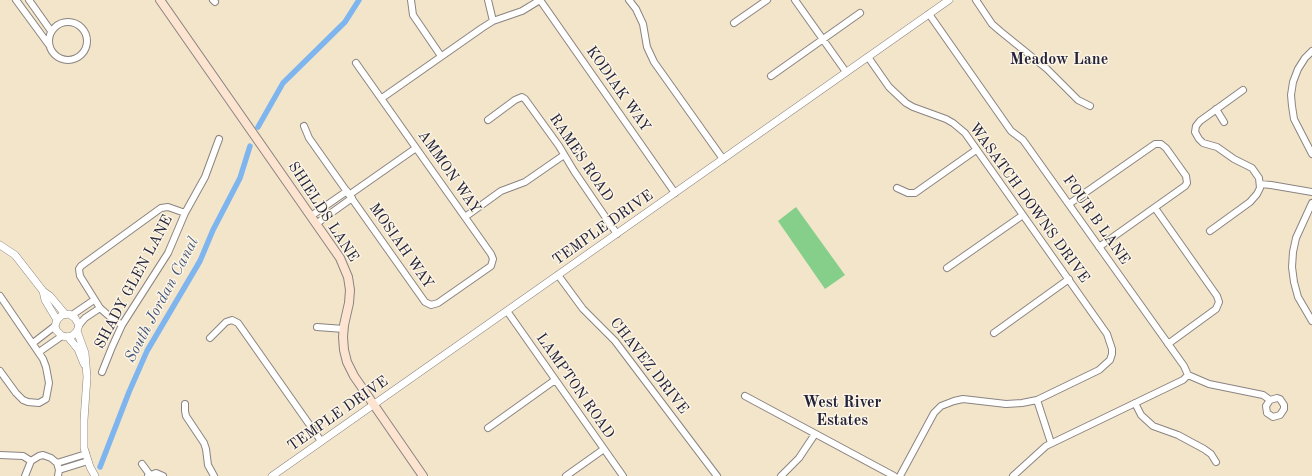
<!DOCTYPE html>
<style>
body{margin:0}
canvas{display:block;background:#f3e5c9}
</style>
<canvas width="1312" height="476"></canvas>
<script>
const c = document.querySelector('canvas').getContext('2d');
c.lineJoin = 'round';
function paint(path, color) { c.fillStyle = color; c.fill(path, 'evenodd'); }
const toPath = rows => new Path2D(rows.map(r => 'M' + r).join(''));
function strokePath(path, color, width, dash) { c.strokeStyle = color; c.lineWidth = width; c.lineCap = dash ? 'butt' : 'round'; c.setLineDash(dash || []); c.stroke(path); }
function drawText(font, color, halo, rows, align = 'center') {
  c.font = font + ' "Old Standard TT",serif'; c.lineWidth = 3; c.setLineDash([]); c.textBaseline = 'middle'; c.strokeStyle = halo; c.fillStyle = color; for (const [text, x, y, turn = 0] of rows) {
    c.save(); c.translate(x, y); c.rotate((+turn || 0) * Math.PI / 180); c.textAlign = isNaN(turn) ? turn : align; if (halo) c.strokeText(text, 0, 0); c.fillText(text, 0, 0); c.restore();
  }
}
paint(toPath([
 [796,207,845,275,825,289,778,221]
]), '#86cf8b');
strokePath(toPath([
 [258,127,283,83,345,22,359,0],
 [100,467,129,392,147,351,200,261,213,230,240,178,250,146]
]), '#7fb5ee', 5.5);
const minor = toPath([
 [16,0,49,45],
 [29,0,51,31],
 [213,0,215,2],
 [411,0,413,15,441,56],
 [488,0,493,21],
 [540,0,675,193],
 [629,0,636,9,643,24,647,47,654,62,723,159],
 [795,0,846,72],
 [976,0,992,24,1000,31,1047,69,1078,100,1090,106],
 [929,14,1011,131,1023,140,1184,366,1188,375,1209,384,1263,395,1270,400,1277,398,1280,399,1284,405,1284,409,1280,415,1273,417,1267,413,1266,406,1270,400],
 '49 41a19 19 0 1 1 38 0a19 19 0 1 1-38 0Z',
 [734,23,767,0],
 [1312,51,1305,58,1298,69,1293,82,1291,95,1292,106,1294,119,1312,154],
 [868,57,889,87,906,103,913,107,946,119,953,123,965,133,1107,334,1112,349,1112,354,1110,360,1099,370,1037,400,1022,403,1006,404,963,399,954,401,941,406,934,413,900,476],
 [771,76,860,13],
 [382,98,482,28,493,21,522,11,540,0],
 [1216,109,1224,122],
 [488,120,515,100,522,97,525,99,559,146,574,171,617,234],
 [304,126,309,138,425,302,431,305,438,303,491,266,493,259,491,254,356,63],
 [1260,184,1271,185,1312,192],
 [897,188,908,193,915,193,976,150],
 [349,195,416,148],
 [1312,203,1296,238,1293,252,1292,267,1294,282,1298,297,1312,321],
 [1069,204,1155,144,1161,144,1166,148,1186,176,1187,183,1185,186,1099,247],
 [1155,208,1217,296,1219,302,1216,309,1168,344],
 [311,216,347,191],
 [465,217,501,191,525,182,564,155],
 [316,224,352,198],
 [1210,231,1250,202,1257,194,1260,188,1259,178,1252,168,1234,159,1217,147,1203,143,1199,139,1195,132,1196,126,1200,121,1243,90],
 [947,268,1023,215],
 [558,275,583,309,615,341,717,476],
 [0,296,43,359,46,367,49,383,46,399,39,403,28,402,23,400,16,393,0,371],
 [507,311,623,476],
 [72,315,94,300],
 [79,325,85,318,100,308],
 [122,325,109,316,100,308,80,276,79,269,81,266,161,208,168,207,185,213],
 [317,327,344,329],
 [994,333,1069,279],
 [210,338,226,322,232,320,238,323,321,441],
 [33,343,55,326],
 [39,352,62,336],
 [102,372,112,347,122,325,168,253,185,213,205,177,219,139],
 [745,396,894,476],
 [1037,400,1051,443],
 [1135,403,1141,415,1153,426,1178,435,1204,449,1211,454,1216,462],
 [185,404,185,411,186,416,204,443,206,449,208,465,214,476],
 [488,428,555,380],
 [0,455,23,456,31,461],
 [57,463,86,454],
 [142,464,150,475],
 [59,470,88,461],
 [25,476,31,461,39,456,43,455,51,458,57,463,59,470,58,476],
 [148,476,156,473,163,476],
 [566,476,604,449],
 [781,476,799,458,815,434],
 [1013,476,1046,446,1183,380,1188,375]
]);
const tertiary = toPath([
 [0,245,15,255,43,291,50,296,65,314],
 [43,291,45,300,57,320],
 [77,331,72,336,68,337,62,336,56,330,55,326,57,320,62,315,69,314,75,318,79,325,77,331,85,353,87,377,84,420,84,448,90,467,95,476],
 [68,337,78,349,84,364],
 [272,476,949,0]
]);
const secondary = toPath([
 [160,0,340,258,348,277,350,290,349,303,344,325,343,337,344,350,347,362,354,376,423,476]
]);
strokePath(minor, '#8a8482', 8);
strokePath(tertiary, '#8a8482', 8);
strokePath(secondary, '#8a8482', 10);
strokePath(minor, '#fff', 6);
strokePath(tertiary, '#fff', 7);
strokePath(secondary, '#fde4d1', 8);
drawText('15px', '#22223b', '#fcf5e5', [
 ["KODIAK WAY",618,89,55],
 ["RAMES ROAD",581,158,56],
 ["AMMON WAY",449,172,55],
 ["WASATCH DOWNS DRIVE",1029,203,54],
 ["SHIELDS LANE",323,212,57],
 ["FOUR B LANE",1096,220,55],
 ["TEMPLE DRIVE",603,228,-35],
 ["MOSIAH WAY",401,246,55],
 ["SHADY GLEN LANE",134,282,-62],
 ["CHAVEZ DRIVE",649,366,52],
 ["LAMPTON ROAD",575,386,55],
 ["TEMPLE DRIVE",338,414,-35]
]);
drawText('bold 16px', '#22223b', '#fcf5e5', [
 ["Meadow Lane",1059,60],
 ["West River",842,403],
 ["Estates",842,421]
]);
drawText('italic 16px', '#43557a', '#fcf5e5', [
 ["South Jordan Canal",162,300,-62]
]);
</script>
